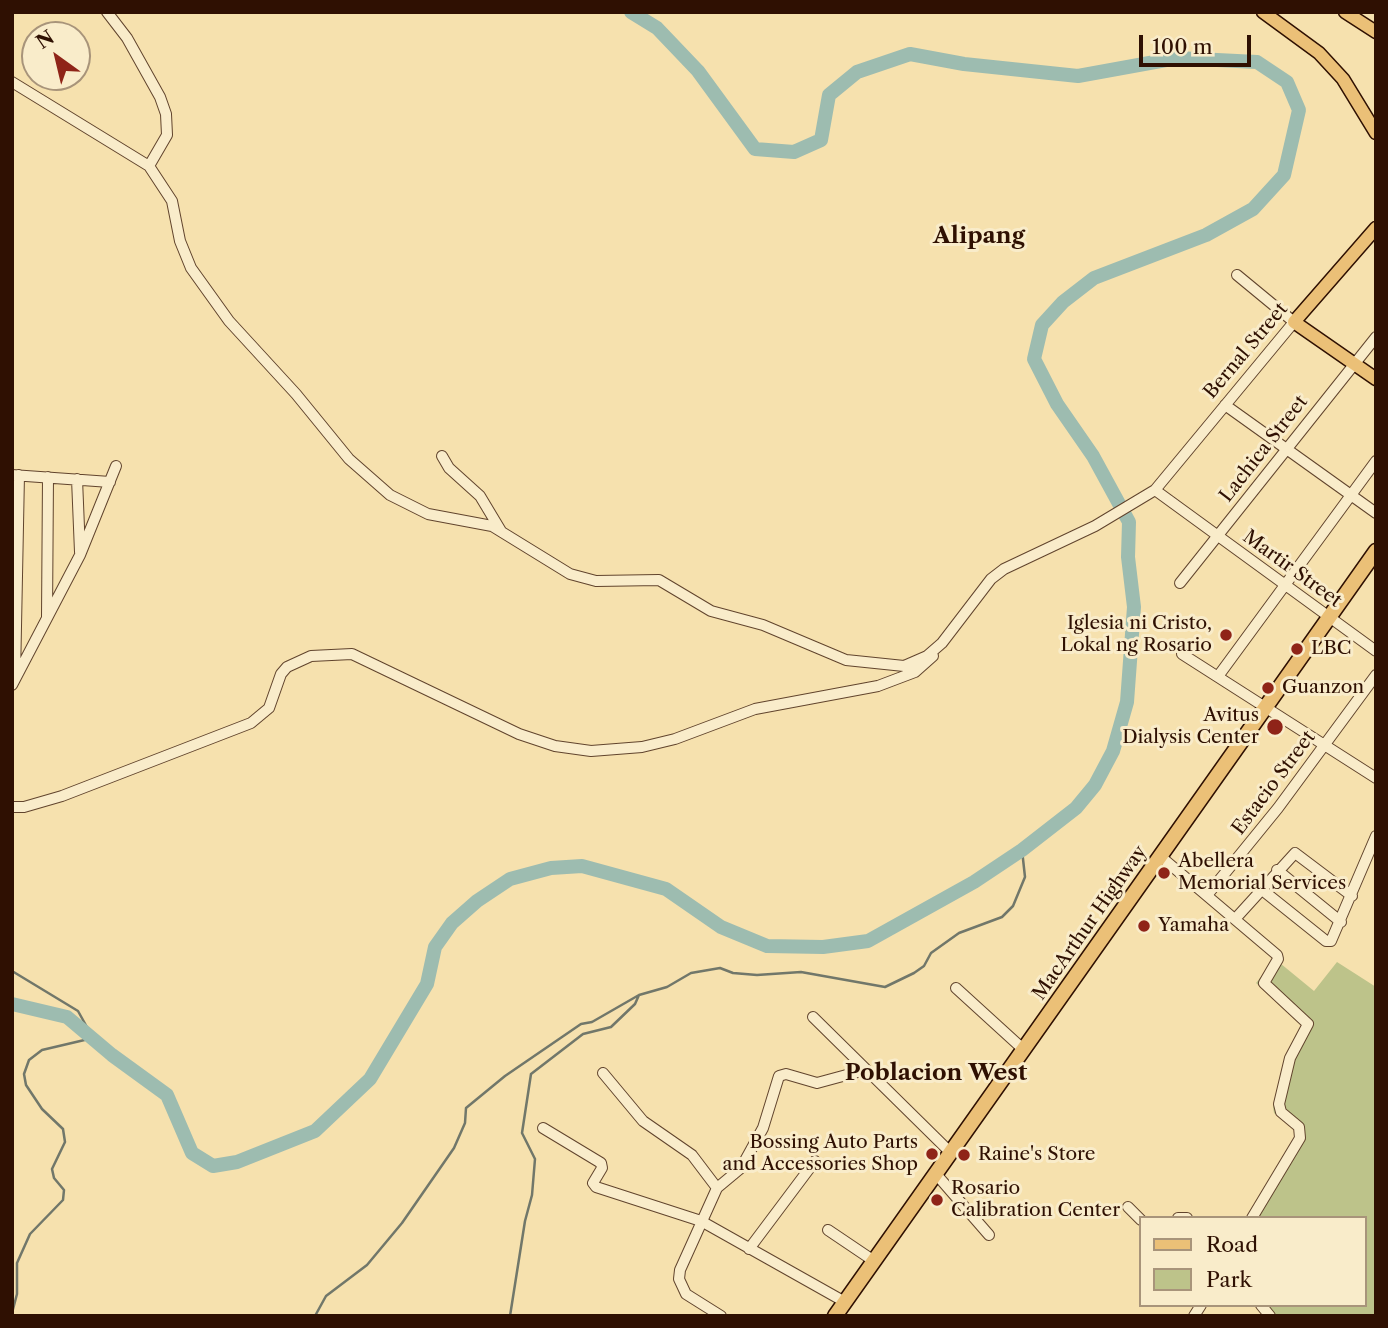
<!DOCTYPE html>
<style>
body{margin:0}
#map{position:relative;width:1388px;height:1328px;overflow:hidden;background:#f6e1ae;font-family:"Libre Caslon Text",serif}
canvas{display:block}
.frame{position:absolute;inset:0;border:14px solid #2f1002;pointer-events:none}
.legend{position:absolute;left:1139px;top:1216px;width:228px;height:91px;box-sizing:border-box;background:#f9ecca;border:2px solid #a8947a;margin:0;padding:9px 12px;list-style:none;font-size:21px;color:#2f1002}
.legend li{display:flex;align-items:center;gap:14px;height:35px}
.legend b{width:35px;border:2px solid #a8947a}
.north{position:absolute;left:21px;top:21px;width:70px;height:70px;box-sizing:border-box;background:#f9ecca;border:2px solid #a8947a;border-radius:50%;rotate:326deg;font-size:19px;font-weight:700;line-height:28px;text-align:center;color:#2f1002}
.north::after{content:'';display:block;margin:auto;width:24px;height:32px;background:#8f2418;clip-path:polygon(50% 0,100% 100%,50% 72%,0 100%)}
.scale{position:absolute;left:1139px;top:35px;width:112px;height:32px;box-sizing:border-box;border:4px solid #2f1002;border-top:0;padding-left:9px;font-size:21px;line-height:24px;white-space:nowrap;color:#2f1002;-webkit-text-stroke:5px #f9ecca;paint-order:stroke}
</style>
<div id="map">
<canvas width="1388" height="1328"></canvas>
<div class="frame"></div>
<ul class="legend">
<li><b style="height:9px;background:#ebc077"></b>Road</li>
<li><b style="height:19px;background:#bdc38a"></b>Park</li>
</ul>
<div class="north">N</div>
<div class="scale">100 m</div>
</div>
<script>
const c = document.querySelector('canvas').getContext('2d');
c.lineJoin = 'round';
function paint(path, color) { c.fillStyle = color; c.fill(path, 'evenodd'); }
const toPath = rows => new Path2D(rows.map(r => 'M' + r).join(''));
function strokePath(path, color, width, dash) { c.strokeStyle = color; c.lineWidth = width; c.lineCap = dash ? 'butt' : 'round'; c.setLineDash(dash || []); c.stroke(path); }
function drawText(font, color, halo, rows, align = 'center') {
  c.font = font + ' "Libre Caslon Text",serif'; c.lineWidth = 6; c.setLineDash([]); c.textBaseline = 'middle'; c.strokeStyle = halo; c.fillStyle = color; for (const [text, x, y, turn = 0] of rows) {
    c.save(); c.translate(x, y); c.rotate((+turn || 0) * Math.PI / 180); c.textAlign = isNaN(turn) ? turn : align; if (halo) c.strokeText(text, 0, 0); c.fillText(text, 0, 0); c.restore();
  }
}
paint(toPath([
 [1275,959,1314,991,1337,962,1376,987,1376,1316,1268,1316,1259,1305,1365,1305,1365,1218,1254,1218,1304,1137,1274,1113,1273,1107,1302,1023,1256,983]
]), '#bdc38a');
strokePath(toPath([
 [12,971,78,1011,93,1038,42,1050,29,1060,24,1074,26,1085,42,1109,63,1129,65,1142,52,1169,54,1178,64,1190,63,1200,30,1234,17,1263,17,1294,12,1313],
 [315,1316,326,1296,367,1265,402,1223,454,1148,465,1123,466,1108,505,1076,581,1024,592,1022,639,995,667,987,691,973,720,968,733,973,757,975,801,972,885,987,914,973,924,966,931,953,959,933,1002,917,1013,906,1025,877,1022,850],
 [510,1316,525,1221,532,1195,535,1159,522,1133,531,1074,583,1034,611,1027,635,1004,639,995]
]), '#71776a', 2.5);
strokePath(toPath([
 [12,1004,67,1017,112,1055,167,1095,192,1153,213,1166,237,1162,315,1131,370,1079,427,984,435,947,452,923,477,901,510,879,551,868,582,866,666,889,721,927,767,946,823,947,868,941,974,882,1022,850,1076,808,1095,785,1113,751,1127,702,1134,607,1128,557,1129,522,1093,456,1057,404,1034,359,1042,325,1063,302,1094,278,1206,235,1253,209,1284,175,1299,110,1287,82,1257,62,1177,58,1078,76,964,64,910,54,857,72,829,95,821,140,794,152,755,149,698,71,657,28,631,12]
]), '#9dbcb0', 14);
const minor = toPath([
 [107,12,127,38,160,97,166,114,167,135,149,166],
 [12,82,149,166,172,201,180,241,191,268,229,321,296,394,349,459,390,495,428,514,492,526,570,574,596,581,659,580,711,611,763,625,846,660,904,666,927,656,942,643,991,579,1004,569,1095,526,1155,490,1294,322,1237,275],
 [1225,405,1376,513],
 [442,456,449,468,480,496,501,531],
 [12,475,110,482],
 [77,479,80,552],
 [1155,490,1376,651],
 [1180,583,1376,337],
 [47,617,48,477],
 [1182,654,1376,778],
 [1219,675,1376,461],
 [15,677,19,475],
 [12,685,80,555,116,466],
 [12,807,24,807,62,796,251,723,269,708,281,674,287,667,311,656,352,654,519,734,555,746,591,751,642,747,675,739,755,709,878,686,915,672,933,656],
 [1160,856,1277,955,1278,959,1264,983,1308,1024,1290,1058,1279,1104,1281,1112,1299,1127,1300,1138,1252,1218],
 [1277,870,1341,922],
 [1261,889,1326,941,1331,941,1376,836],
 [1208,894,1278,808,1376,675],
 [1236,918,1295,853,1352,896],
 [956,988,1024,1050],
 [813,1017,951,1153],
 [603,1073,643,1121,692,1155,717,1188,680,1270,679,1279,686,1294,721,1316],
 [543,1128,601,1163,602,1168,593,1183,596,1187,701,1221,845,1302],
 [936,1174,989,1235],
 [717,1188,741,1168,763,1128,779,1076,786,1074,817,1083,865,1070],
 [1128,1207,1141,1220],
 [1178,1218,1187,1218],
 [828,1230,874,1261],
 [749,1249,815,1161],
 [1261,1305,1270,1316],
 [1194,1316,1201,1305]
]);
const major = toPath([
 [1263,12,1319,53,1343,79,1376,133],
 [1345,12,1376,32],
 [1376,228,1294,322,1376,379]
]);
const highway = toPath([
 [835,1316,1376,551]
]);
strokePath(minor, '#61442d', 12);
strokePath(major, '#2f1002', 15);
strokePath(highway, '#2f1002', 17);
strokePath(minor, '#f9ecca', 10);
strokePath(major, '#ebc077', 12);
strokePath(highway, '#ebc077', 14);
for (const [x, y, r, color] of [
 [1226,635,7,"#8f2418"],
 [1297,649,7,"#8f2418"],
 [1268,688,7,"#8f2418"],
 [1275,727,9,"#8f2418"],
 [1164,873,7,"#8f2418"],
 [1144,926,7,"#8f2418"],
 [932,1154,7,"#8f2418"],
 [964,1155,7,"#8f2418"],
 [937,1200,7,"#8f2418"]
]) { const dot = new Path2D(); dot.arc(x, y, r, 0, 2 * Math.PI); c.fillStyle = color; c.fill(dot); strokePath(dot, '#f9ecca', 2.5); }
drawText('19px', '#2f1002', '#f9ecca', [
 ["Bernal Street",1246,351,-50],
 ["Lachica Street",1264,449,-52],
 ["Martir Street",1292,569,36],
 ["Estacio Street",1274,783,-53],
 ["MacArthur Highway",1090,923,-55]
]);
drawText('19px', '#2f1002', '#f9ecca', [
 ["Iglesia ni Cristo,",1212,624,"right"],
 ["Lokal ng Rosario",1212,646,"right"],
 ["LBC",1311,649],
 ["Guanzon",1282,688],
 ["Avitus",1259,716,"right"],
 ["Dialysis Center",1259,738,"right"],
 ["Abellera",1178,862],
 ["Memorial Services",1178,884],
 ["Yamaha",1158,926],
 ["Bossing Auto Parts",918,1143,"right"],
 ["and Accessories Shop",918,1165,"right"],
 ["Raine's Store",978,1155],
 ["Rosario",951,1189],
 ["Calibration Center",951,1211]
], 'left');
drawText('bold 23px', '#2f1002', '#f9ecca', [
 ["Alipang",979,236],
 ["Poblacion West",936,1073]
]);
</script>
